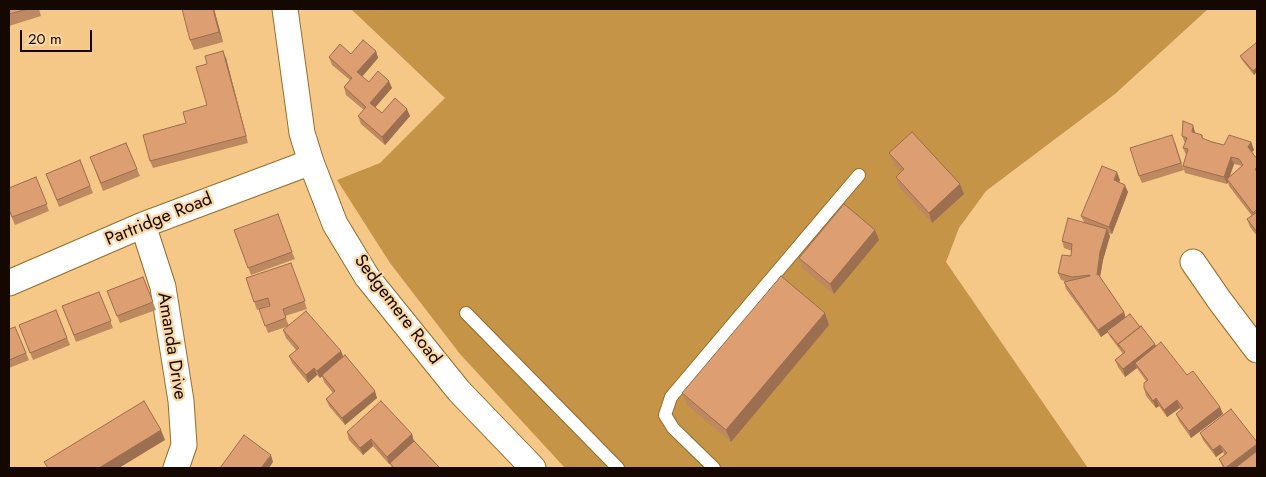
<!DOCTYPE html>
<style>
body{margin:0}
#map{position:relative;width:1266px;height:477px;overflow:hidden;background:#f5c887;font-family:Jost,sans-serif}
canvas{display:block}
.frame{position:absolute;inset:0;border:10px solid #140800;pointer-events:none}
.scale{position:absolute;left:20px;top:30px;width:72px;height:22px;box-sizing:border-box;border:2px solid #140800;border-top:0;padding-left:6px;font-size:15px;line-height:18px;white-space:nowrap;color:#140800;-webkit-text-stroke:4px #fbd7a4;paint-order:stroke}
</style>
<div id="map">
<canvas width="1266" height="477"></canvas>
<div class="frame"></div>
<div class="scale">20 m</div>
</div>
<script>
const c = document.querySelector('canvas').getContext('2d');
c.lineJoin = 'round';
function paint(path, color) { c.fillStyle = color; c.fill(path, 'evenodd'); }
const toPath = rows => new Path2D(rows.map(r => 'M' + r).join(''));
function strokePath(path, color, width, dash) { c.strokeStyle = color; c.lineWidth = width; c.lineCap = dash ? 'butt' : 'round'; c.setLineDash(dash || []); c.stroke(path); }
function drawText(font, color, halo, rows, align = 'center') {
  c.font = font + ' Jost,sans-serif'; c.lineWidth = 4.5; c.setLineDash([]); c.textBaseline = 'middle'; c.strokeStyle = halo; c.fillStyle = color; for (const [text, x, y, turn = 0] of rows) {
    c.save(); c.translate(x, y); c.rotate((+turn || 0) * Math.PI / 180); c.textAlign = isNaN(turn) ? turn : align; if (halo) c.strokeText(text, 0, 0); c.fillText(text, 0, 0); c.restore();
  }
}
paint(toPath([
 [351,9,1208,9,1115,94,986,191,959,228,946,262,1088,468,565,468,460,354,390,263,337,180,380,163,445,98]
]), '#c69446');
const lane = toPath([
 [466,313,618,468],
 [714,468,673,428,665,415,671,397,859,175]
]);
const street = toPath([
 [285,9,302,133,311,162,335,224,367,277,459,391,533,468],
 [143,225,163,287,181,401,184,445,176,468],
 [1193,262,1220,301,1257,350],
 [9,283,143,225,311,162]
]);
strokePath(lane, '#956c2b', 14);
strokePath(street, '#956c2b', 27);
strokePath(lane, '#fff', 12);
strokePath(street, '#fff', 25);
paint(toPath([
 [9,9,39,9,41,16,9,26],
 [214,9,223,42,194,50,190,40],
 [1256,43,1254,75,1242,60,1240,56],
 [376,51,378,58,362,77,369,82,392,88,375,107,382,113,410,116,385,145,361,124,358,116,364,110,346,95,344,87,350,80,332,65,329,57],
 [226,58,248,143,153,168,150,161,186,123,207,105],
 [1195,133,1202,135,1203,139,1224,145,1251,142,1254,150,1252,152,1257,159,1257,236,1250,227,1247,219,1252,216,1229,186,1228,182,1227,184,1185,173,1183,166,1186,155,1183,148,1185,143,1182,136],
 [1234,164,1242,166,1230,176],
 [1175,142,1184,170,1142,183,1139,176],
 [126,143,140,176,103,191,90,157],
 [889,153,964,194,932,223,899,187,896,177,901,172,893,163],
 [80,160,93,193,59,207,46,174],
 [36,177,49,211,15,225,9,210,9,188],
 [1120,180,1119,182,1128,192,1112,234,1109,233,1110,236,1103,260,1100,277,1124,312,1125,317,1155,344,1156,346,1220,407,1223,414,1191,438,1179,421,1176,414,1181,410,1180,408,1167,417,1159,406,1156,408,1146,396,1144,388,1146,381,1137,368,1125,377,1118,367,1115,360,1123,354,1109,335,1108,332,1101,337,1066,289,1064,282,1065,281,1061,280,1058,273,1071,256,1072,251,1064,248,1062,241,1084,222,1081,216],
 [234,230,292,252,295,259,251,275],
 [875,230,879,240,834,294,803,269,799,258],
 [291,263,307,309,285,316,289,326,268,333,259,309,270,306,270,305,257,310,246,278],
 [143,277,156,310,120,323,107,291],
 [99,292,113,328,76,342,62,306],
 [56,310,70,345,33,360,19,325],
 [825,313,829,325,731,442,687,405,682,393],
 [9,329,26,353,29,360,9,368],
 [283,330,343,357,377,398,345,425,329,406,326,399,333,393,324,382,322,376,320,378,317,375,308,383,292,363,289,356,296,350,286,338],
 [347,432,412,434,414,441,440,468,392,468,390,464,389,464,373,446,363,455,349,440],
 [1200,433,1257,468,1223,468,1219,459,1225,455,1223,452,1216,457,1203,440]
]), '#be8861');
paint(toPath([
 [213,9,214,9,223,42,219,32],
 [223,51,226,58,248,143,246,136],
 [376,51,378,58,360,79,357,72],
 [1257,67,1257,72,1254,75,1253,71],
 [389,81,392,88,373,110,370,103],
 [407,109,410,116,385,145,382,137],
 [1193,125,1195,132,1194,139,1192,132],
 [1251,142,1254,150,1250,154,1248,147],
 [1231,157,1234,164,1228,181,1227,179,1228,182,1227,184,1224,177],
 [1117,172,1120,180,1117,187,1114,180],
 [960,184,964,194,932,223,929,213],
 [1125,185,1128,192,1112,234,1109,227],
 [1107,229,1110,236,1103,260,1099,282,1097,275,1100,252],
 [875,230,879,240,834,294,830,284],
 [1124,312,1126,319,1101,337,1098,330],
 [825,313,829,325,731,442,726,430],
 [1155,344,1158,352,1135,363,1137,368,1125,377,1123,369],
 [341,351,344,358,320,378,317,371],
 [314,368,317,375,308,383,306,375],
 [375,391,377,398,345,425,342,418],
 [1156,398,1159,406,1156,408,1153,401],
 [1177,400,1180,408,1167,417,1164,410],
 [1220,407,1223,414,1191,438,1189,431],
 [161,430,165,440,119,468,99,468],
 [412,434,414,442,389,464,387,457],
 [371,439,373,446,363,455,360,448],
 [1257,444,1257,453,1238,468,1226,468],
 [1220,445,1223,452,1216,457,1213,450],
 [271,455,273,462,269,468,261,468]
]), '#9b6f4f');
const building = toPath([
 [9,9,28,9,9,14,9,9],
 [182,9,213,9,219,32,190,40,182,9],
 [363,40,376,51,357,72,369,82,378,71,389,81,370,103,382,113,395,98,407,109,382,137,358,116,366,107,344,87,352,78,329,57,340,44,351,54,363,40],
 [1256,43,1257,45,1257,67,1253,71,1240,56,1256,43],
 [223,51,246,136,150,161,143,135,186,123,183,112,207,105,196,67,207,64,205,56,223,51],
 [1183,121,1193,125,1192,132,1202,135,1202,138,1212,142,1224,145,1229,135,1251,142,1248,147,1257,159,1257,167,1255,169,1257,172,1257,209,1253,213,1227,179,1243,165,1239,159,1231,157,1224,177,1183,166,1188,149,1183,148,1187,138,1182,136,1183,121],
 [912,132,960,184,929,213,896,177,904,169,889,153,912,132],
 [1172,135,1181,163,1139,176,1130,148,1172,135],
 [126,143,137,169,101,183,90,157,126,143],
 [80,160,90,186,57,200,46,174,80,160],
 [1102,166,1117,172,1114,180,1125,185,1109,227,1081,216,1102,166],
 [36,177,47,204,12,217,9,209,9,188,36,177],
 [844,204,875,230,830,284,799,258,844,204],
 [1257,212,1257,232,1247,219,1257,212],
 [278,214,292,252,248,268,234,230,278,214],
 [1068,218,1107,229,1100,252,1097,275,1098,274,1124,312,1098,330,1064,282,1090,276,1090,275,1072,277,1058,273,1062,255,1071,256,1072,244,1062,241,1068,218],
 [291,263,305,301,283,309,286,318,265,326,259,309,270,306,268,298,254,302,246,278,291,263],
 [781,276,825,313,726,430,682,393,781,276],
 [143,277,153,302,117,316,107,291,143,277],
 [99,292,111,321,74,335,62,306,99,292],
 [56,310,67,338,30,353,19,325,56,310],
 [306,311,341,351,317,371,314,368,306,375,289,356,299,348,283,330,306,311],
 [1130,314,1140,327,1118,344,1120,347,1107,331,1130,314],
 [1141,326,1155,344,1123,369,1115,360,1125,352,1118,344,1141,326],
 [15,327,26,353,9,360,9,329,15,327],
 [1161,342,1187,375,1193,371,1220,407,1189,431,1176,414,1183,408,1177,400,1164,410,1156,398,1153,401,1144,388,1144,383,1148,380,1135,363,1161,342],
 [345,355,375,391,342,418,326,399,335,391,322,375,345,355],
 [144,401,161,430,99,468,48,468,44,462,144,401],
 [381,401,412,434,387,457,371,439,360,448,347,432,381,401],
 [1231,409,1257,442,1257,444,1225,468,1219,459,1227,453,1220,445,1213,450,1200,433,1231,409],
 [244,435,271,455,261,468,220,468,244,435],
 [414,441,440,468,394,468,390,463,414,441],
 [1257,451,1257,468,1235,468,1257,451]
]);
paint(building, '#dd9e71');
strokePath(building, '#9b6f4f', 1);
drawText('18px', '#140800', '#fbd7a4', [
 ["Partridge Road",159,220,-22],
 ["Sedgemere Road",397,310,53],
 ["Amanda Drive",171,346,81]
]);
</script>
